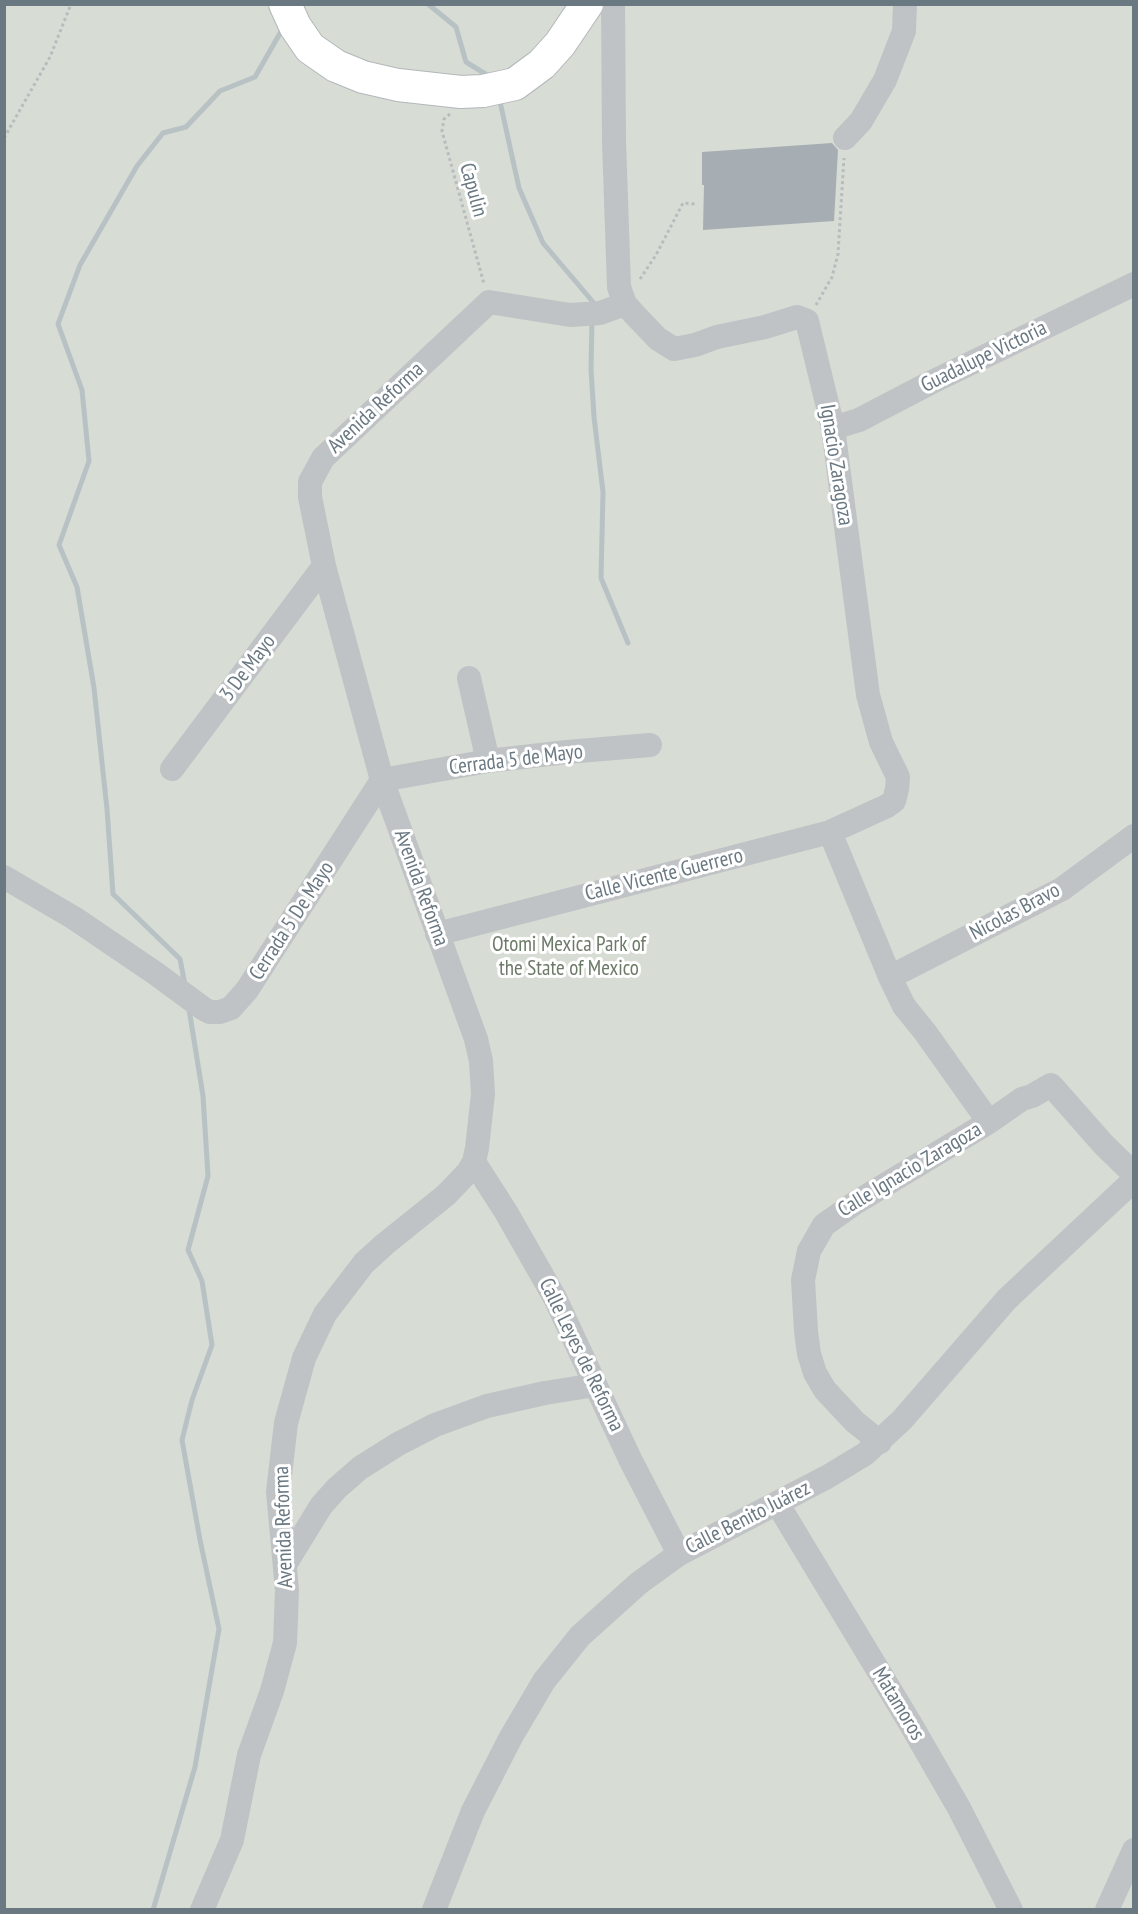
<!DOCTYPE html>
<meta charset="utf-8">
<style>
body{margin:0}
#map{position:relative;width:1138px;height:1914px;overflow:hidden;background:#f7f7f5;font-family:"PT Sans Narrow",sans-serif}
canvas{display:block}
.frame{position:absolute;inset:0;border:6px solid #6a7882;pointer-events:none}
</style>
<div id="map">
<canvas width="1138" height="1914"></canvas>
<div class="frame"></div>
</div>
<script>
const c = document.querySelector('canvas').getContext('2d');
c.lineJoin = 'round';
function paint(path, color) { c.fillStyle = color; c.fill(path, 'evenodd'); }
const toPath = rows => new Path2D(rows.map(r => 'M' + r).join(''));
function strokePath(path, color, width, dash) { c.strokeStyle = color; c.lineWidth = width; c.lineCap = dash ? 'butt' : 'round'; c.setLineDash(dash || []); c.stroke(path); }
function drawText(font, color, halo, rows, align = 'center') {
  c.font = font + ' "PT Sans Narrow",sans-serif'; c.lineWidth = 6; c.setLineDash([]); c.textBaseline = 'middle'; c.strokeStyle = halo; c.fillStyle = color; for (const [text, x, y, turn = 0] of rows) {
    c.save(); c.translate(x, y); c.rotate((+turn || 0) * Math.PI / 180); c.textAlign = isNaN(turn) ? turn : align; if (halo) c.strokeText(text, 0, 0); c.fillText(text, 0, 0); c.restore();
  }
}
paint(toPath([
 [5,5,1133,5,1133,1909,5,1910]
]), '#d7dcd4');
strokePath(toPath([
 [428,4,456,27,466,62,492,78],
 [499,97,519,188,543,243,593,302,593,308],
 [592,320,591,369,594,417,603,492,601,578,628,643],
 [185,985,180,959,113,894,107,809,94,688,77,587,59,545,89,461,82,390,58,324,80,265,137,166,163,133,186,127,220,91,255,77,283,28],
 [153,1910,195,1767,219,1629,200,1540,182,1440,192,1400,212,1345,202,1281,188,1250,208,1176,203,1096,189,1009]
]), '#b8c2c5', 5);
paint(toPath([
 [832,143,838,150,834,221,703,230,704,185,702,185,702,152]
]), '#a7aeb3');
const major = toPath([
 [285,4,295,26,310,48,336,66,363,77,398,85,461,92,483,91,515,84,542,64,560,44,587,4]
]);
strokePath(major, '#b3b7ba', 34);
strokePath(toPath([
 [450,114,444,119,442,131,484,284],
 [4,138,50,57,71,4],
 [640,279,656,255,683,203,696,204],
 [816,305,832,277,838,254,844,158]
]), '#b9bcbe', 3, [3, 3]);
strokePath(toPath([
 [845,138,861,121,885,80,904,31,905,4],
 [833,428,859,420,930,383,1134,284],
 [469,678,488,761],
 [172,769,324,566],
 [830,832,890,977,904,1006,925,1032,989,1122],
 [4,877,74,918,155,973,204,1009,210,1012,220,1012,231,1008,247,990,382,780,488,761,567,752,650,745],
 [437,934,830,832,887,806,894,801,897,789,898,777,881,742,868,695,833,428,807,321,797,317,765,327,717,337,695,345,674,349,658,339,635,315,625,304,619,287,614,141,613,4],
 [890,977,1062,889,1134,836],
 [474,1162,506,1212,555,1298,630,1459,679,1554],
 [880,1442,855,1422,825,1390,815,1373,809,1354,806,1331,803,1280,809,1251,824,1225,855,1203,989,1122,1022,1099,1032,1096,1051,1085,1104,1145,1134,1174],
 [777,1503,910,1723,959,1808,1011,1910],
 [286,1563,321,1506,337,1488,360,1468,398,1444,435,1425,487,1406,545,1393,595,1385],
 [202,1910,232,1840,249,1755,272,1691,285,1643,287,1590,278,1492,286,1423,304,1358,325,1314,364,1263,385,1244,446,1195,468,1172,474,1162,477,1148,483,1094,481,1061,476,1039,382,780,324,566,310,497,310,482,323,458,489,302,570,315,600,313,625,304],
 [434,1910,473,1811,511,1737,544,1681,580,1636,639,1583,679,1554,827,1477,865,1454,902,1420,1007,1299,1134,1180],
 [1107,1910,1134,1850]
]), '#bfc3c6', 24);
strokePath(major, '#fff', 32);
drawText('21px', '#6a7882', '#fff', [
 ["Capulin",473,190,75],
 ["Guadalupe Victoria",984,357,-26],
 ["Avenida Reforma",376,408,-43],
 ["Ignacio Zaragoza",836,465,81],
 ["3 De Mayo",248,668,-53],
 ["Cerrada 5 de Mayo",516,760,-7],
 ["Calle Vicente Guerrero",664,875,-14],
 ["Avenida Reforma",421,888,70],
 ["Nicolas Bravo",1015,912,-28],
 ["Cerrada 5 De Mayo",292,921,-57],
 ["Calle Ignacio Zaragoza",910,1170,-31],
 ["Calle Leyes de Reforma",581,1355,64],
 ["Calle Benito Juárez",748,1518,-27],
 ["Avenida Reforma",284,1527,-92],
 ["Matamoros",898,1704,59]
]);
drawText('21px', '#6c7a68', '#fff', [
 ["Otomi Mexica Park of",569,945],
 ["the State of Mexico",569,969]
]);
</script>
